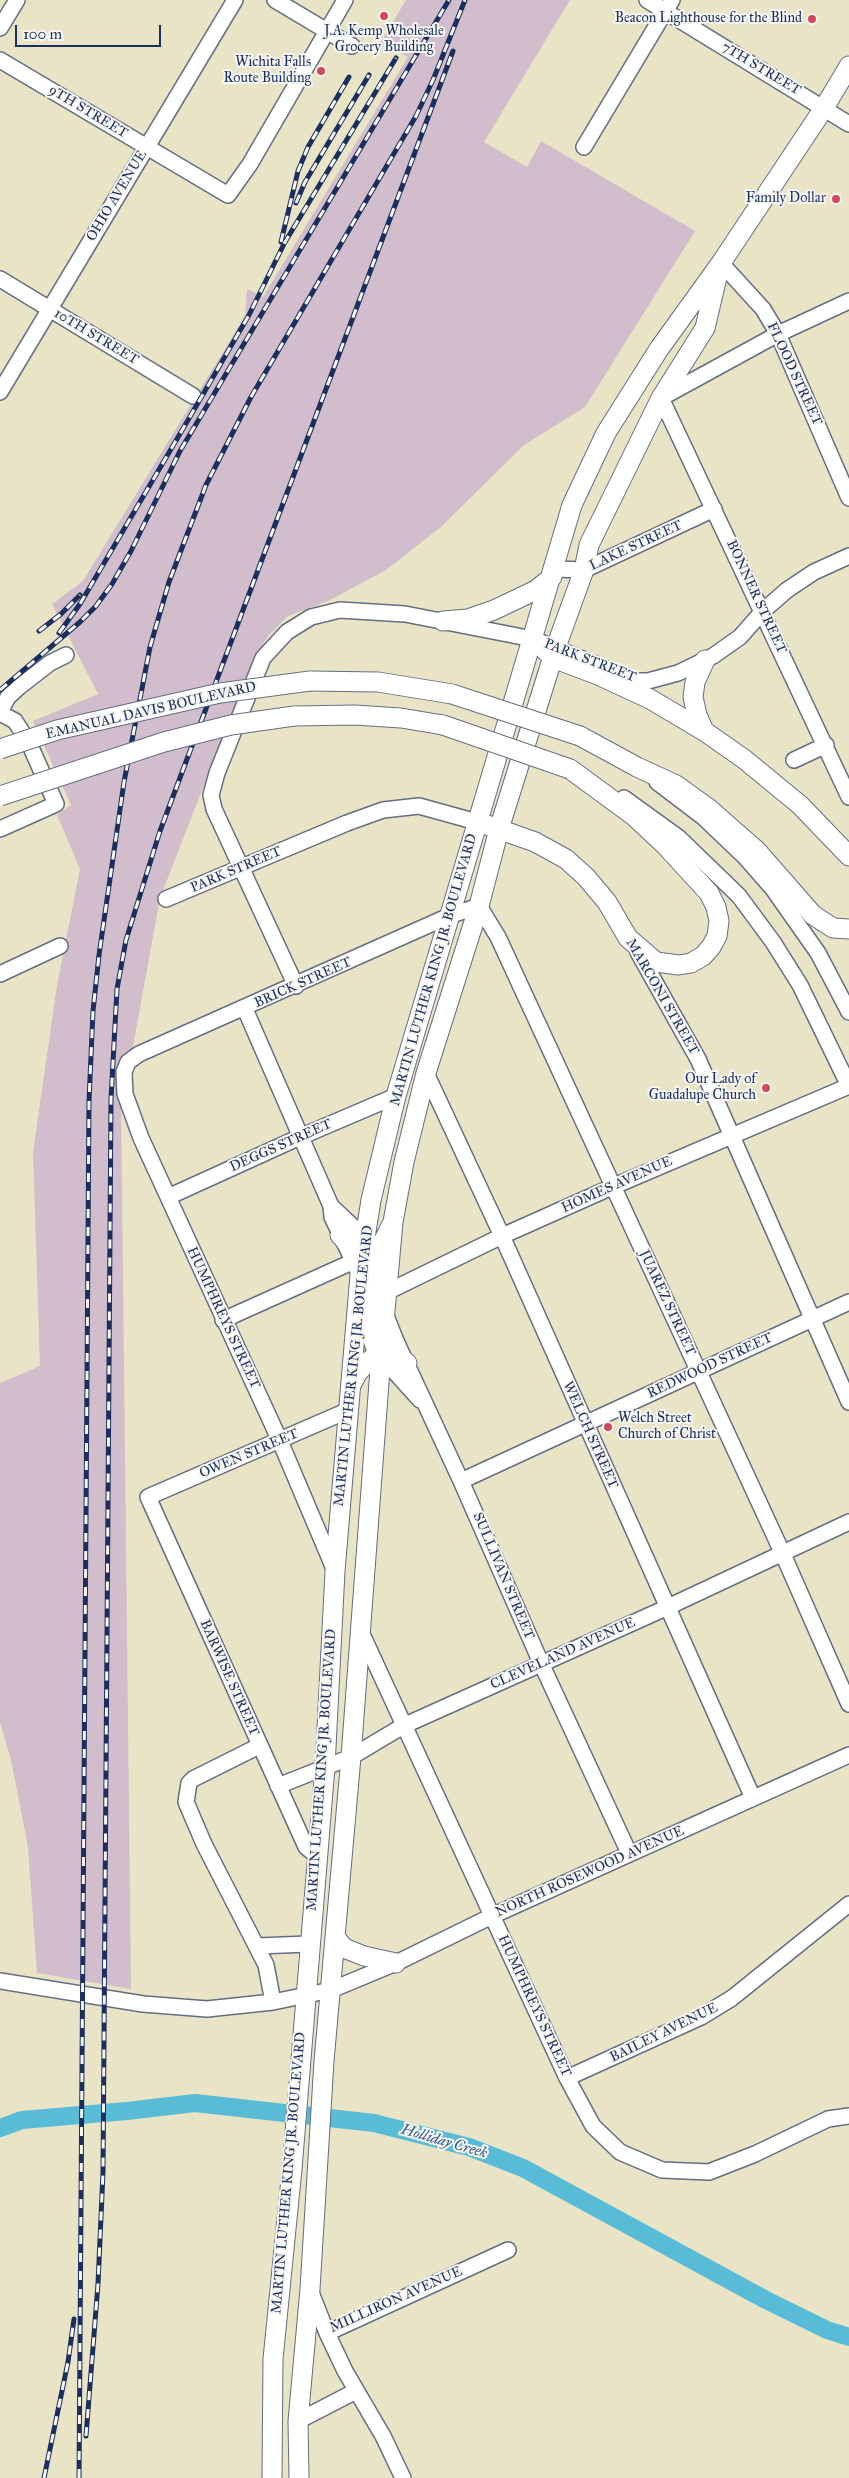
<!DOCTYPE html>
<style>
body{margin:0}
#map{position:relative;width:849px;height:2478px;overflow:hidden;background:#eae4c6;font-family:"IM FELL Great Primer",serif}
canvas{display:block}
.scale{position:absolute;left:15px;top:25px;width:146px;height:22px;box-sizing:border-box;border:2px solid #1b2f5e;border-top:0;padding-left:6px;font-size:15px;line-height:18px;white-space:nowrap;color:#1b2f5e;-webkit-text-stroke:4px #f6f6f2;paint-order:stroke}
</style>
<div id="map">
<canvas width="849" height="2478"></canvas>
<div class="scale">100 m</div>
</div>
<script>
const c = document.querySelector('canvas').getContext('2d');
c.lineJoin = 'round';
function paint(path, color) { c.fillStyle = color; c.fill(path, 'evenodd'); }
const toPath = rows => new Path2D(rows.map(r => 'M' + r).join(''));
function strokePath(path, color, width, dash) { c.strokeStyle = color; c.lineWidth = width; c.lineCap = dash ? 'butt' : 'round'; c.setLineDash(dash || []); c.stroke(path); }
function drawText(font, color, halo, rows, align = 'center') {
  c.font = font + ' "IM FELL Great Primer",serif'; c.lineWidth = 4; c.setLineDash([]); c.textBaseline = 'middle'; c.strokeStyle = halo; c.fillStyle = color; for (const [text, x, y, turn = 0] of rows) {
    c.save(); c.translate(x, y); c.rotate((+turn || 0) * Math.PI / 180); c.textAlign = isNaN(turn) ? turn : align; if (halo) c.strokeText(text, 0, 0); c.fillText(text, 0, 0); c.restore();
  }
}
paint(toPath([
 [406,0,570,0,484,142,527,167,541,141,695,231,585,407,524,445,441,527,386,570,328,601,288,616,268,636,250,667,160,898,132,1052,121,1100,131,1989,37,1973,28,1847,11,1760,0,1722,0,1383,40,1366,33,1152,57,985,80,869,57,815,71,805,33,721,98,694,52,604,83,581,245,316,247,289,263,297,408,57,381,42]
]), '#d1bdcc');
strokePath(toPath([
 [0,2128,22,2120,127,2111,195,2103,374,2123,469,2147,523,2168,766,2300,827,2330,849,2337]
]), '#59bcd7', 18);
const minor = toPath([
 [275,0,352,46],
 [647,0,849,124],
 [0,28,17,0],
 [0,60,228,195,250,164,345,0],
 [584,147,672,0],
 [721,263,763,309,778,334,849,498],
 [0,279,193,396],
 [849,301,778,334,661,398,849,797],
 [0,392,235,0],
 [554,569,584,570,714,509],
 [0,712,8,697,19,687,50,663,66,655],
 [0,713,15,721,29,743,56,804,0,829],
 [794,760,826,745],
 [657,782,703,817,745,857,773,889,818,953,849,1012],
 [624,798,678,837,739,896,773,942,800,985,849,1086],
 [166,899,347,823,383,810,419,806,477,822],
 [638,952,698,1059,849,1402],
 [0,974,60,946],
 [296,986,214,809,211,795,217,773,263,658,287,632,311,617,340,610,405,614,533,639,637,681,648,681,678,673,713,656,740,637,763,611,787,590,814,572,849,556],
 [245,1009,331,1206,332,1217,370,1296,372,1317,371,1340,374,1349,420,1400],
 [426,1073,502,1236,753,1798],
 [168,1197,300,1137,396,1096],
 [331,1206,365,1238,372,1249,381,1303,396,1341,461,1481,541,1663,629,1853],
 [387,1292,502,1236,612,1187,849,1086],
 [223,1320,352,1262],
 [461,1481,849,1302],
 [335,1571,280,1441,141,1138,125,1094,124,1072,128,1062,139,1054,449,916,479,906,498,937,782,1552,849,1704],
 [361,1632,567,2078,593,2126,620,2152,662,2170,709,2172,755,2154,828,2119,849,2116],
 [259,1746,193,1779,189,1783,186,1802,204,1844,266,1965,273,2002],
 [278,1786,351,1757,403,1726,668,1607,849,1522],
 [316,1855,306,1847,148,1497,349,1410],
 [257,1946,309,1944],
 [0,1981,143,2004,207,2009,273,2002,331,1990,396,1963,492,1916,849,1755],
 [567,2078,701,2017,732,1998,849,1904],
 [310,2290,327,2333,345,2371,383,2436,403,2478],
 [327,2333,508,2250],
 [298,2421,356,2391]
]);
const major = toPath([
 [443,621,468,619,494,610,536,590,552,577],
 [545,650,553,658,598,675,650,699,704,731,744,759,800,805,849,856],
 [310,681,378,682,452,694],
 [294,716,355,715,401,718,443,725],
 [704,731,697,715,693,697,695,682,705,660],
 [580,736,637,767,676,785,708,808,757,851,813,915,833,928,849,929],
 [487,825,535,842,566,859,586,877,607,902,628,938,656,962,679,965,691,963,703,956,711,947,717,936,719,921,716,907,709,893,665,845,634,816,570,769],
 [340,1235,349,1245,357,1249,372,1249,383,1242,392,1224],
 [351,1385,358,1372,370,1360,381,1356,400,1358,407,1363],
 [335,1937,344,1948,364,1956,396,1963],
 [272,2478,273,2359,292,2169,325,1767,335,1571,361,1263,371,1200,396,1096,572,505,606,433,659,349,721,263,824,108,849,66],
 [299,2478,298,2421,310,2289,324,2061,351,1757,381,1356,393,1222,404,1162,426,1073,479,906,499,829,556,647,584,570,589,545,661,398,705,328,718,273]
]);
strokePath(minor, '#636e82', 18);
strokePath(major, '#636e82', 21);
strokePath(minor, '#fff', 15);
strokePath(major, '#fff', 19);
const rail = toPath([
 [296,203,305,182,369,75],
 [281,242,298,171,308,147,349,77],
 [39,631,61,614,80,595],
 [59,633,80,604,184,427,249,315,285,242,396,58],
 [0,690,80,622,96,606,112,584,131,551,180,451,449,0],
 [86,2436,98,2284,103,2172,111,1099,117,989,126,940,160,831,453,51],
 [44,2478,68,2362,74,2319],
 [79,2478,89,1101,93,1011,99,955,124,782,150,647,169,582,206,485,251,397,416,116,433,80,465,0]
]);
strokePath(rail, '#1b2f5e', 5);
strokePath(rail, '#f6f6f2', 3, [9]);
const majorBridge = toPath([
 [452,694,580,736],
 [443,725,570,769],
 [0,749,57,730,220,693,310,681],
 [0,796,164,742,231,725,294,716]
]);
strokePath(majorBridge, '#636e82', 21, []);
strokePath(majorBridge, '#fff', 19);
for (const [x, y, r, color] of [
 [384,16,5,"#d1495b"],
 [812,19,5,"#d1495b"],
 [321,71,5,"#d1495b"],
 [836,199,5,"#d1495b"],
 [766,1088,5,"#d1495b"],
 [608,1427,5,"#d1495b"]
]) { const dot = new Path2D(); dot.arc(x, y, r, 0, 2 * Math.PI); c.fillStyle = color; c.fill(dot); strokePath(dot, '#f6f6f2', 2); }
drawText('14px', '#1b2f5e', '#f6f6f2', [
 ["Beacon Lighthouse for the Blind",802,19],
 ["J.A. Kemp Wholesale",384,32,"center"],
 ["Grocery Building",384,48,"center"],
 ["Wichita Falls",311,63],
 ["Route Building",311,79],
 ["Family Dollar",826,199],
 ["Our Lady of",756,1080],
 ["Guadalupe Church",756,1096],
 ["Welch Street",618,1419,"left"],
 ["Church of Christ",618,1435,"left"]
], 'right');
drawText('14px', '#1b2f5e', '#f6f6f2', [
 ["7TH STREET",761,69,31],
 ["9TH STREET",88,112,31],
 ["OHIO AVENUE",117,196,-59],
 ["10TH STREET",96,337,31],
 ["FLOOD STREET",794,374,65],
 ["LAKE STREET",636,546,-25],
 ["BONNER STREET",756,597,65],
 ["PARK STREET",590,661,21],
 ["EMANUAL DAVIS BOULEVARD",151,711,-13],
 ["PARK STREET",236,870,-23],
 ["MARTIN LUTHER KING JR. BOULEVARD",434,970,-74],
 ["BRICK STREET",303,983,-24],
 ["MARCONI STREET",662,997,60],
 ["DEGGS STREET",281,1146,-24],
 ["HOMES AVENUE",617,1185,-24],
 ["JUAREZ STREET",667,1303,65],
 ["HUMPHREYS STREET",223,1318,65],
 ["MARTIN LUTHER KING JR. BOULEVARD",354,1366,-84],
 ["REDWOOD STREET",710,1366,-25],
 ["WELCH STREET",590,1435,66],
 ["OWEN STREET",249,1454,-23],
 ["SULLIVAN STREET",503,1576,67],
 ["CLEVELAND AVENUE",563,1654,-24],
 ["BARWISE STREET",229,1678,66],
 ["MARTIN LUTHER KING JR. BOULEVARD",322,1770,-86],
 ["NORTH ROSEWOOD AVENUE",590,1872,-24],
 ["HUMPHREYS STREET",534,2006,65],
 ["BAILEY AVENUE",664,2033,-26],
 ["MARTIN LUTHER KING JR. BOULEVARD",289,2173,-85],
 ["MILLIRON AVENUE",396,2300,-24]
]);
drawText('italic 15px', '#2e5982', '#f6f6f2', [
 ["Holliday Creek",444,2142,16]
]);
</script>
